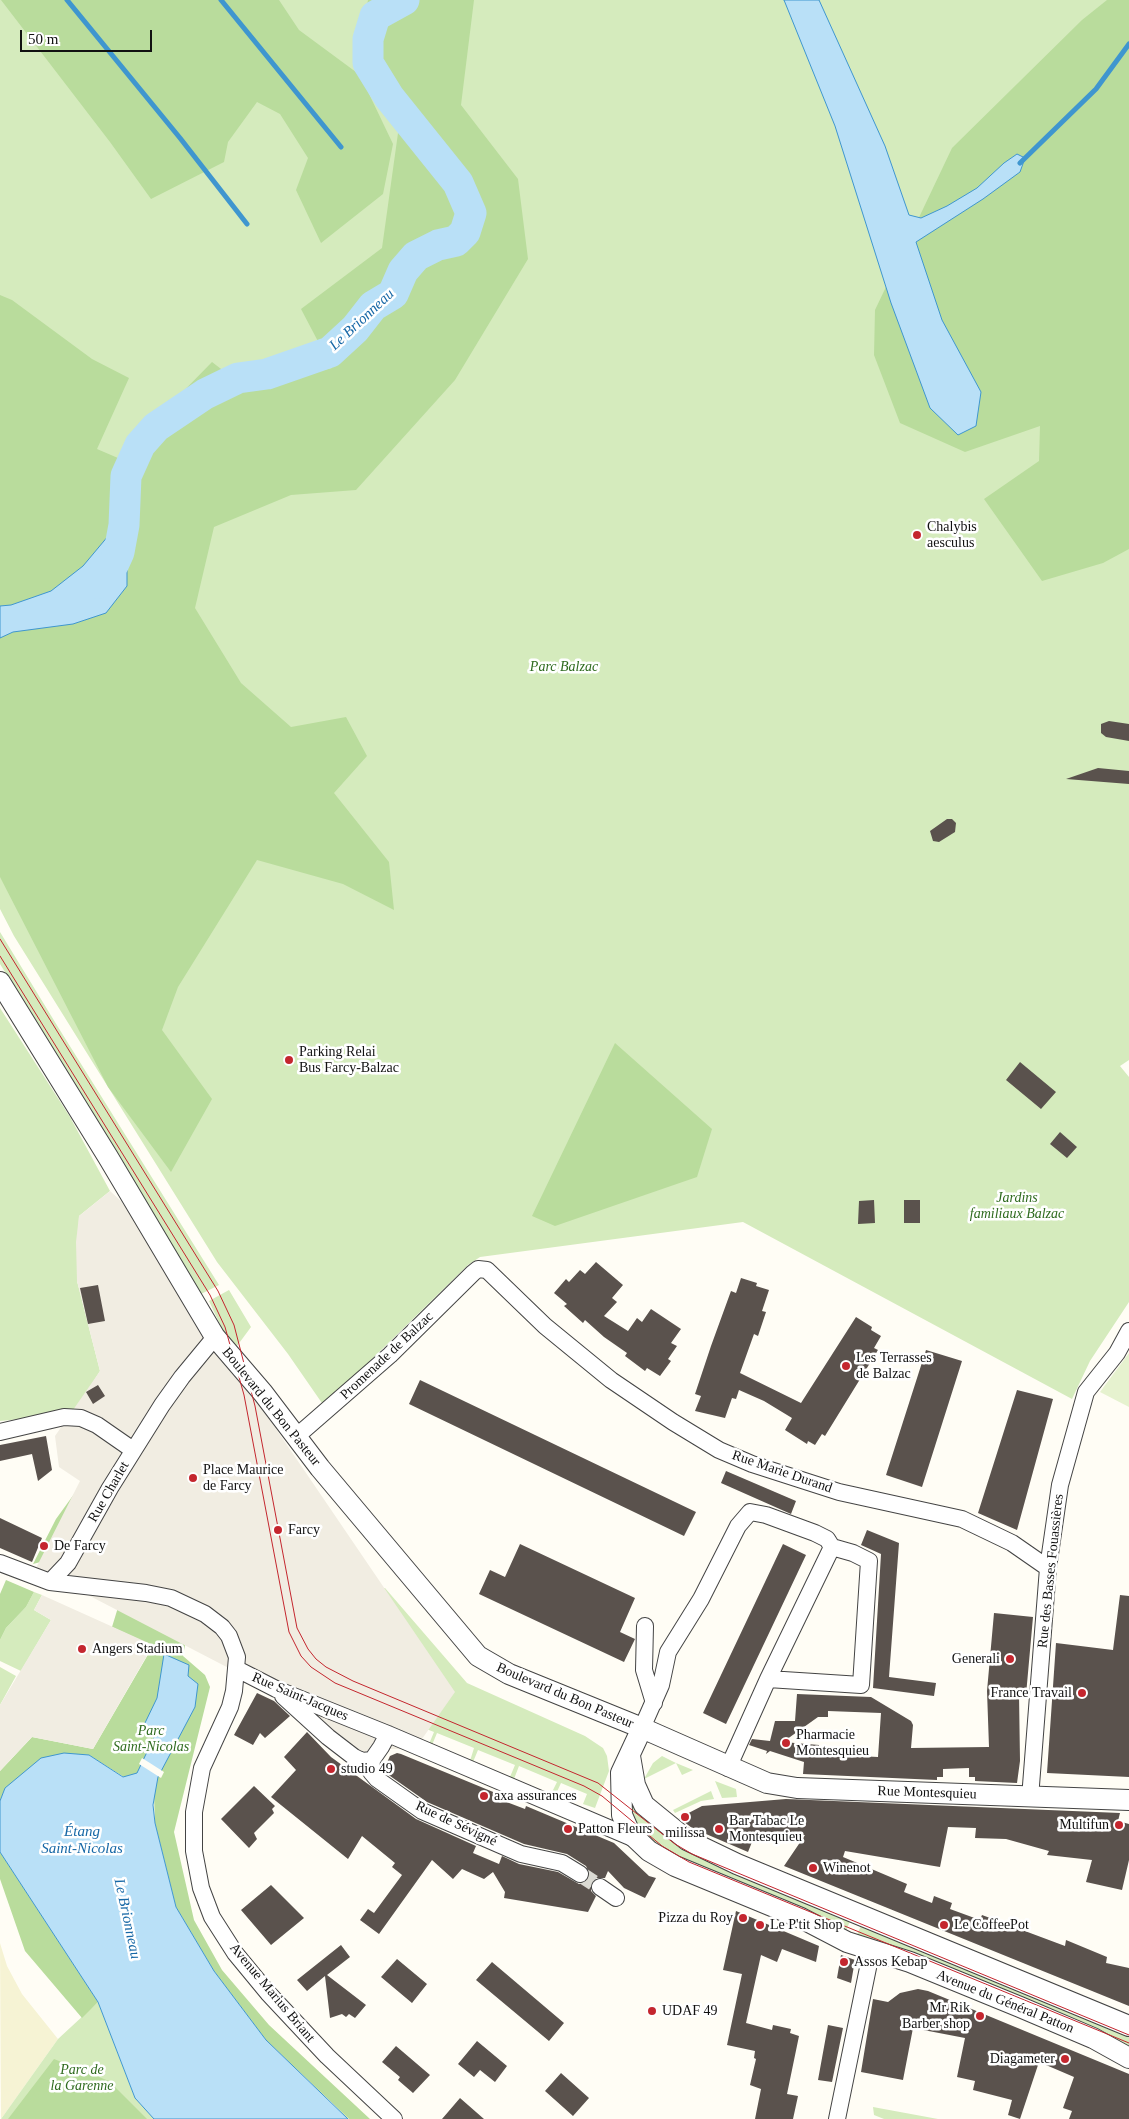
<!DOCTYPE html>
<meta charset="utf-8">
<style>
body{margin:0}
#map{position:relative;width:1129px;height:2119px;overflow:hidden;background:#fffdf5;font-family:"Times New Roman",serif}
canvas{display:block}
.scale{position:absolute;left:20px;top:30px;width:132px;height:22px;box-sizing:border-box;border:2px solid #111;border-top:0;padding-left:6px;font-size:15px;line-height:18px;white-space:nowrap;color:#111;-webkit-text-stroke:4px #fff;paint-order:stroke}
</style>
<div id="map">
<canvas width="1129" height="2119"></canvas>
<div class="scale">50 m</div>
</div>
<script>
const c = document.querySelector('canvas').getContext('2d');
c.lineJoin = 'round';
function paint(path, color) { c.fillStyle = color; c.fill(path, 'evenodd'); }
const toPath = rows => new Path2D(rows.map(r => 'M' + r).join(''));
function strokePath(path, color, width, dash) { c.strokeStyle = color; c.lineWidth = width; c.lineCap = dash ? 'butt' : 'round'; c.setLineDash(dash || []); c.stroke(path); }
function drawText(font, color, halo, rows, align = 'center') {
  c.font = font + ' "Times New Roman",serif'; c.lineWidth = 5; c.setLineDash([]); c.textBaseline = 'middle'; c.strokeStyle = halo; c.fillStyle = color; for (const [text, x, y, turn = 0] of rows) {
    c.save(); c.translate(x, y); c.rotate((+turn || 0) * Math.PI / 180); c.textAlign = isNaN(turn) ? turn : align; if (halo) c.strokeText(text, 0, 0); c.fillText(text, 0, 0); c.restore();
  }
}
paint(toPath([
 [0,1943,7,1966,22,1994,58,2039,1,2119]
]), '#f6f3d4');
paint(toPath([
 [0,0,1129,0,1129,1060,1120,1066,1129,1077,1129,1302,1090,1361,1072,1399,743,1222,480,1257,468,1265,324,1406,288,1354,217,1262,14,936,0,909],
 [0,932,58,1027,219,1285,199,1295,117,1152,0,964],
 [0,1008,70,1117,110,1191,79,1216,77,1281,100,1371,73,1414,0,1421],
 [229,1290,251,1327,237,1346,223,1331,209,1301],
 [385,1588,467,1683,585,1736,603,1748,607,1756,609,1771,595,1808,583,1804,587,1794,561,1783,555,1796,551,1794,557,1782,519,1766,514,1779,510,1777,515,1765,478,1750,473,1762,470,1761,474,1748,437,1733,432,1745,429,1744,434,1732,396,1717,322,1590],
 [34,1592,42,1595,34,1610,51,1620,21,1671,0,1661,0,1640,6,1628,26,1607],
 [0,1667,16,1676,0,1705],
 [662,1756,676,1763,693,1770,682,1775,676,1763,644,1779,653,1763],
 [715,1781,736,1789,737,1797,722,1798],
 [711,1791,714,1799,701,1801,675,1813,673,1810],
 [629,1800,664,1830,852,1916,846,1931,667,1855,637,1826,631,1814],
 [863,1921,1129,2030,1129,2048,857,1935],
 [98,2002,135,2098,154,2119,1,2119,58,2039],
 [873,2107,938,2119,884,2119,874,2115]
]), '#d5ebbd');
paint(toPath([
 [1,0,279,0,299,30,360,75,393,144,383,194,321,243,296,190,308,158,280,114,257,102,228,142,224,162,151,199,110,142],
 [368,0,474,0,461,105,518,179,528,259,455,380,356,490,291,495,214,527,195,608,241,683,291,727,346,717,367,756,334,793,389,862,394,910,343,884,257,860,178,987,162,1030,212,1099,171,1172,108,1087,0,877,0,295,12,300,92,359,129,378,97,449,118,458,212,362,247,389,332,368,301,309,382,248,399,126,358,54],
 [1107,0,1129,0,1129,549,1103,563,1042,581,984,499,1039,461,1040,426,965,452,900,423,874,355,875,310,952,148,1082,20],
 [615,1043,712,1129,697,1177,555,1226,532,1216],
 [77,1490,59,1557,33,1564,56,1519],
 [134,1555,196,1586,183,1656,205,1675,210,1687,174,1832,194,1920,222,1970,269,2025,370,2119,349,2119,266,2040,214,1971,176,1907,155,1823,154,1796,89,1755,5,1788,0,1801,0,1771,32,1737,93,1749,153,1646,112,1627],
 [6,1580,34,1592,26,1607,6,1628,0,1640,0,1594],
 [0,1852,98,2002,82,2018,25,1951,0,1879],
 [54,2059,109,2081,147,2119,8,2119]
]), '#b9dc9c');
paint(toPath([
 [1129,1353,1129,1407,1100,1392]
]), '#e6f2cf');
paint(toPath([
 [110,1191,121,1201,455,1692,415,1749,390,1749,367,1762,271,1690,36,1568,80,1481,59,1467,55,1436,100,1371,77,1281,76,1242,79,1216],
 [42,1595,153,1645,93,1749,32,1737,0,1771,0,1705,51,1620,34,1610]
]), '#f1ede2');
const water = toPath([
 [784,0,819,0,885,146,909,215,921,218,947,206,977,188,1004,163,1017,154,1025,158,1020,172,983,199,916,242,942,320,981,392,976,426,958,435,930,408,891,303,835,126,784,0],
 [109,535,117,541,127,561,127,586,106,613,73,624,13,632,0,638,0,606,11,605,51,591,83,566,109,535],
 [164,1654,189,1665,188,1676,198,1684,195,1707,158,1777,153,1805,155,1823,176,1907,214,1971,266,2040,348,2119,154,2119,135,2098,98,2002,0,1852,0,1801,5,1788,41,1758,64,1753,89,1755,123,1777,137,1773,157,1731,144,1725,157,1698,164,1654]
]);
paint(water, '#b9e0f7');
strokePath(water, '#3f96cf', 1);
paint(toPath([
 [142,1758,164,1772,161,1778,139,1764]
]), '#fffdf5');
strokePath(toPath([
 [67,0,180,138,247,224],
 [221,0,341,147],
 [1020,163,1096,89,1129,44]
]), '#3f96cf', 5);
strokePath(toPath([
 [98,583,114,563,119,552,124,525,126,476,140,445,156,427,205,394,238,378,267,374,330,352,355,329,373,306,393,294,403,271,416,256,438,245,456,241,465,232,471,213,458,183,389,97,368,63,368,39,375,16,404,0]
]), '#b9e0f7', 31);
paint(toPath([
 [1109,721,1129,724,1129,741,1106,737,1101,733,1101,724],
 [1098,768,1129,771,1129,784,1066,779],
 [947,819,952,819,956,823,955,832,939,842,933,841,930,831],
 [1020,1062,1056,1092,1041,1109,1006,1080],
 [1060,1132,1077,1147,1067,1158,1050,1144],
 [874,1200,875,1223,858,1224,859,1201],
 [904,1200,920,1200,920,1223,904,1223],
 [596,1262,623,1285,612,1298,617,1302,604,1316,628,1331,637,1318,642,1322,651,1309,681,1329,671,1343,677,1346,668,1359,671,1361,660,1376,647,1368,645,1371,625,1356,627,1353,604,1337,585,1320,583,1323,564,1306,567,1304,554,1293,566,1279,569,1282,580,1270,585,1274],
 [741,1278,757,1283,756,1286,769,1290,762,1311,766,1312,758,1336,754,1334,740,1373,801,1403,856,1317,872,1327,871,1330,881,1336,874,1348,878,1350,825,1436,822,1434,815,1445,808,1441,807,1444,785,1430,792,1418,764,1401,739,1390,736,1399,732,1398,725,1418,695,1411,701,1396,695,1394,711,1346,731,1291,736,1293],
 [98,1285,105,1321,88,1324,80,1288],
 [926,1350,962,1361,922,1487,886,1475],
 [420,1380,696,1512,684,1536,409,1404],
 [98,1385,105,1396,93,1404,86,1392],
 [1017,1390,1053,1399,1017,1530,978,1513],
 [46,1436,52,1470,38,1481,32,1454,0,1461,0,1445],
 [726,1471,796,1501,791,1514,721,1483],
 [0,1518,42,1538,32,1562,0,1548],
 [867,1530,899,1543,889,1677,936,1683,934,1696,873,1688,881,1554,861,1545],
 [520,1544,635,1598,620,1632,635,1639,624,1662,479,1594,490,1570,505,1577],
 [783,1544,806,1555,726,1724,703,1713],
 [1120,1595,1129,1596,1129,1777,1047,1773,1056,1643,1113,1650],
 [994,1613,1033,1617,1026,1695,1019,1694,1020,1761,1017,1783,975,1781,975,1777,969,1777,969,1768,943,1769,943,1777,937,1777,937,1780,803,1774,804,1762,770,1751,766,1754,767,1751,749,1745,752,1739,770,1741,775,1721,795,1721,797,1694,871,1697,911,1721,913,1725,911,1748,989,1747,987,1691],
 [828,1711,881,1713,878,1757,819,1754,819,1745,783,1742,818,1717,828,1717],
 [257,1693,274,1701,290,1716,265,1738,260,1733,253,1745,234,1735],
 [307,1732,331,1757,416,1819,476,1846,473,1853,499,1864,502,1856,519,1864,558,1872,579,1884,585,1882,590,1875,586,1866,567,1854,524,1844,427,1802,383,1771,390,1756,397,1753,401,1754,498,1794,496,1798,525,1809,526,1806,614,1843,649,1876,656,1878,645,1898,624,1888,608,1871,605,1878,596,1878,592,1882,591,1891,596,1896,588,1912,504,1898,505,1892,493,1872,484,1879,462,1869,453,1879,432,1860,379,1934,360,1920,368,1909,374,1913,402,1875,392,1867,395,1863,362,1836,348,1859,271,1797,296,1770,284,1757],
 [254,1786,275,1806,272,1809,274,1813,254,1833,257,1839,249,1848,221,1819],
 [786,1799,1120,1813,1118,1821,1129,1824,1129,1860,1122,1890,1086,1882,1092,1860,1047,1855,1049,1851,1006,1839,975,1838,976,1828,948,1827,940,1867,845,1851,843,1857,907,1884,904,1892,932,1903,934,1896,952,1903,950,1909,980,1920,982,1915,1065,1946,1066,1940,1107,1957,1106,1963,1129,1968,1129,2006,784,1866,805,1835,756,1832,748,1852,692,1828,679,1818,702,1806],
 [271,1885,304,1918,271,1945,241,1910],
 [736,1911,819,1946,816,1962,782,1949,777,1962,761,1955,746,2023,772,2030,773,2025,791,2029,790,2033,799,2036,787,2094,798,2096,793,2119,755,2119,761,2089,750,2085,756,2059,754,2058,755,2051,727,2045,742,1974,723,1970],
 [341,1945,350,1957,327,1975,366,2005,355,2018,349,2014,346,2017,342,2014,330,2018,325,1976,307,1991,297,1980],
 [841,1955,855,1960,851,1983,837,1978],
 [397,1959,427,1984,412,2003,381,1977],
 [492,1962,564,2023,549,2041,476,1980],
 [918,1989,928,1991,1129,2074,1129,2119,1069,2119,1072,2111,1063,2108,1074,2077,1039,2062,1020,2119,1008,2115,1012,2100,973,2090,975,2081,957,2077,965,2038,913,2028,903,2080,861,2072,873,1999,888,2002,900,1993],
 [828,2025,843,2028,832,2082,818,2080],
 [477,2041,507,2066,495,2082,480,2070,474,2077,458,2064],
 [396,2046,430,2075,413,2093,398,2080,400,2077,382,2062],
 [561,2073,589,2098,573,2116,545,2091],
 [460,2098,484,2119,442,2119]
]), '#5a524d');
strokePath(toPath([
 [580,1874,600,1887]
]), '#dbdad3', 16, [16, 8]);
const minor = toPath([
 [0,1432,64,1417,81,1418,97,1425,133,1450],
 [297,1436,390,1355,473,1273,478,1269,487,1270,545,1326,611,1380,673,1422,719,1450,752,1464,839,1492,962,1519,1012,1543,1048,1568],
 [0,1563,50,1582,146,1593,171,1598,205,1614,222,1627,229,1636,237,1657,234,1691,230,1707,202,1768,194,1812,194,1851,201,1888,212,1917,235,1953,268,1993,327,2056,394,2119],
 [50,1582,68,1563,110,1488,162,1405,182,1377,215,1337],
 [645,1626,644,1670,654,1703],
 [237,1669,276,1689,388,1734,637,1840],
 [283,1696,328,1737,354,1757,362,1761,372,1760],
 [642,1728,661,1685,668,1652,701,1599,738,1526,750,1512,766,1515,815,1533,827,1539,832,1547],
 [388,1734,381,1747,372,1760,371,1772,377,1779,422,1811,521,1854,562,1863,580,1874],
 [728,1768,768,1679,832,1547,853,1553,869,1561,861,1685,768,1679],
 [1030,1798,1048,1568,1060,1485,1086,1392,1117,1353,1129,1331],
 [600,1887,616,1898],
 [837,2119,869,1963,874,1951]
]);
const tertiary = toPath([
 [0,982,108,1157,215,1337,263,1393,320,1468,478,1656,509,1674,642,1728,767,1783,797,1788,1129,1800],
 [642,1728,621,1773,622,1815,630,1833,649,1851,675,1866,801,1918,847,1942,910,1962,1020,2007,1093,2038,1129,2058],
 [630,1756,635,1785,644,1805,687,1840,737,1864,1129,2026]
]);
strokePath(minor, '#444', 18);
strokePath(tertiary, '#444', 22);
strokePath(minor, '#fff', 16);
strokePath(tertiary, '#fff', 20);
strokePath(toPath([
 [0,939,218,1291,234,1325,255,1406,297,1628,308,1649,316,1659,326,1667,353,1681,598,1783,675,1844,692,1854,1129,2035],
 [0,956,210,1295,225,1327,244,1395,289,1632,301,1656,311,1667,335,1683,584,1786,602,1796,662,1846,689,1862,1129,2043]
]), '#c4262e', 1);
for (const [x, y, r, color] of [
 [917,535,5,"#c4262e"],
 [289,1060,5,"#c4262e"],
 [846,1366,5,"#c4262e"],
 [193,1478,5,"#c4262e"],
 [278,1530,5,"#c4262e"],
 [44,1546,5,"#c4262e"],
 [82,1649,5,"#c4262e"],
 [1010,1659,5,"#c4262e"],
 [1082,1693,5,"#c4262e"],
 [786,1743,5,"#c4262e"],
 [331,1769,5,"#c4262e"],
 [484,1796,5,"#c4262e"],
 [685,1817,5,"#c4262e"],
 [1119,1825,5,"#c4262e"],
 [568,1829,5,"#c4262e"],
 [719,1829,5,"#c4262e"],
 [813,1868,5,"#c4262e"],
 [743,1918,5,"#c4262e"],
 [760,1925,5,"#c4262e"],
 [944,1925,5,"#c4262e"],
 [844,1962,5,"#c4262e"],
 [652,2011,5,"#c4262e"],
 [980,2016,5,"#c4262e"],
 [1065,2059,5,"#c4262e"]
]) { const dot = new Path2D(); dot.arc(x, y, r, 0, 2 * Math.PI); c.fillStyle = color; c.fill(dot); strokePath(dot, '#fff', 2); }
drawText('14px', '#111', '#fff', [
 ["Chalybis",927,527],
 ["aesculus",927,543],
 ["Parking Relai",299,1052],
 ["Bus Farcy-Balzac",299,1068],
 ["Les Terrasses",856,1358],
 ["de Balzac",856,1374],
 ["Place Maurice",203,1470],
 ["de Farcy",203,1486],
 ["Farcy",288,1530],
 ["De Farcy",54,1546],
 ["Angers Stadium",92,1649],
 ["Generali",1000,1659,"right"],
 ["France Travail",1072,1693,"right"],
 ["Pharmacie",796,1735],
 ["Montesquieu",796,1751],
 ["studio 49",341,1769],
 ["axa assurances",494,1796],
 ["Bar Tabac Le",729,1821],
 ["Montesquieu",729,1837],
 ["Multifun",1109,1825,"right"],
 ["Patton Fleurs",578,1829],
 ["milissa",685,1833,"center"],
 ["Winenot",823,1868],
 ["Pizza du Roy",733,1918,"right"],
 ["Le P'tit Shop",770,1925],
 ["Le CoffeePot",954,1925],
 ["Assos Kebap",854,1962],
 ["Mr Rik",970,2008,"right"],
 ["Barber shop",970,2024,"right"],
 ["UDAF 49",662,2011],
 ["Diagameter",1055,2059,"right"]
], 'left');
drawText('italic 14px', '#2f6b1f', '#fff', [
 ["Parc Balzac",564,667],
 ["Jardins",1017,1198],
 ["familiaux Balzac",1017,1214],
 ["Parc",151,1731],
 ["Saint-Nicolas",151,1747],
 ["Parc de",82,2070],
 ["la Garenne",82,2086]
]);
drawText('14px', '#111', '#fff', [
 ["Promenade de Balzac",387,1356,-43],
 ["Boulevard du Bon Pasteur",271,1407,51],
 ["Rue Marie Durand",782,1472,19],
 ["Rue Charlet",109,1492,-60],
 ["Rue des Basses Fouassières",1051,1571,-84],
 ["Boulevard du Bon Pasteur",565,1696,23],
 ["Rue Saint-Jacques",300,1697,23],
 ["Rue Montesquieu",927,1793,2],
 ["Rue de Sévigné",456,1824,25],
 ["Avenue Marius Briant",272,1993,50],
 ["Avenue du Général Patton",1005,2002,22]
]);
drawText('italic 15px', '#1768a6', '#fff', [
 ["Le Brionneau",362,320,-43],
 ["Étang",82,1832],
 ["Saint-Nicolas",82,1849],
 ["Le Brionneau",127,1919,78]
]);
</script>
